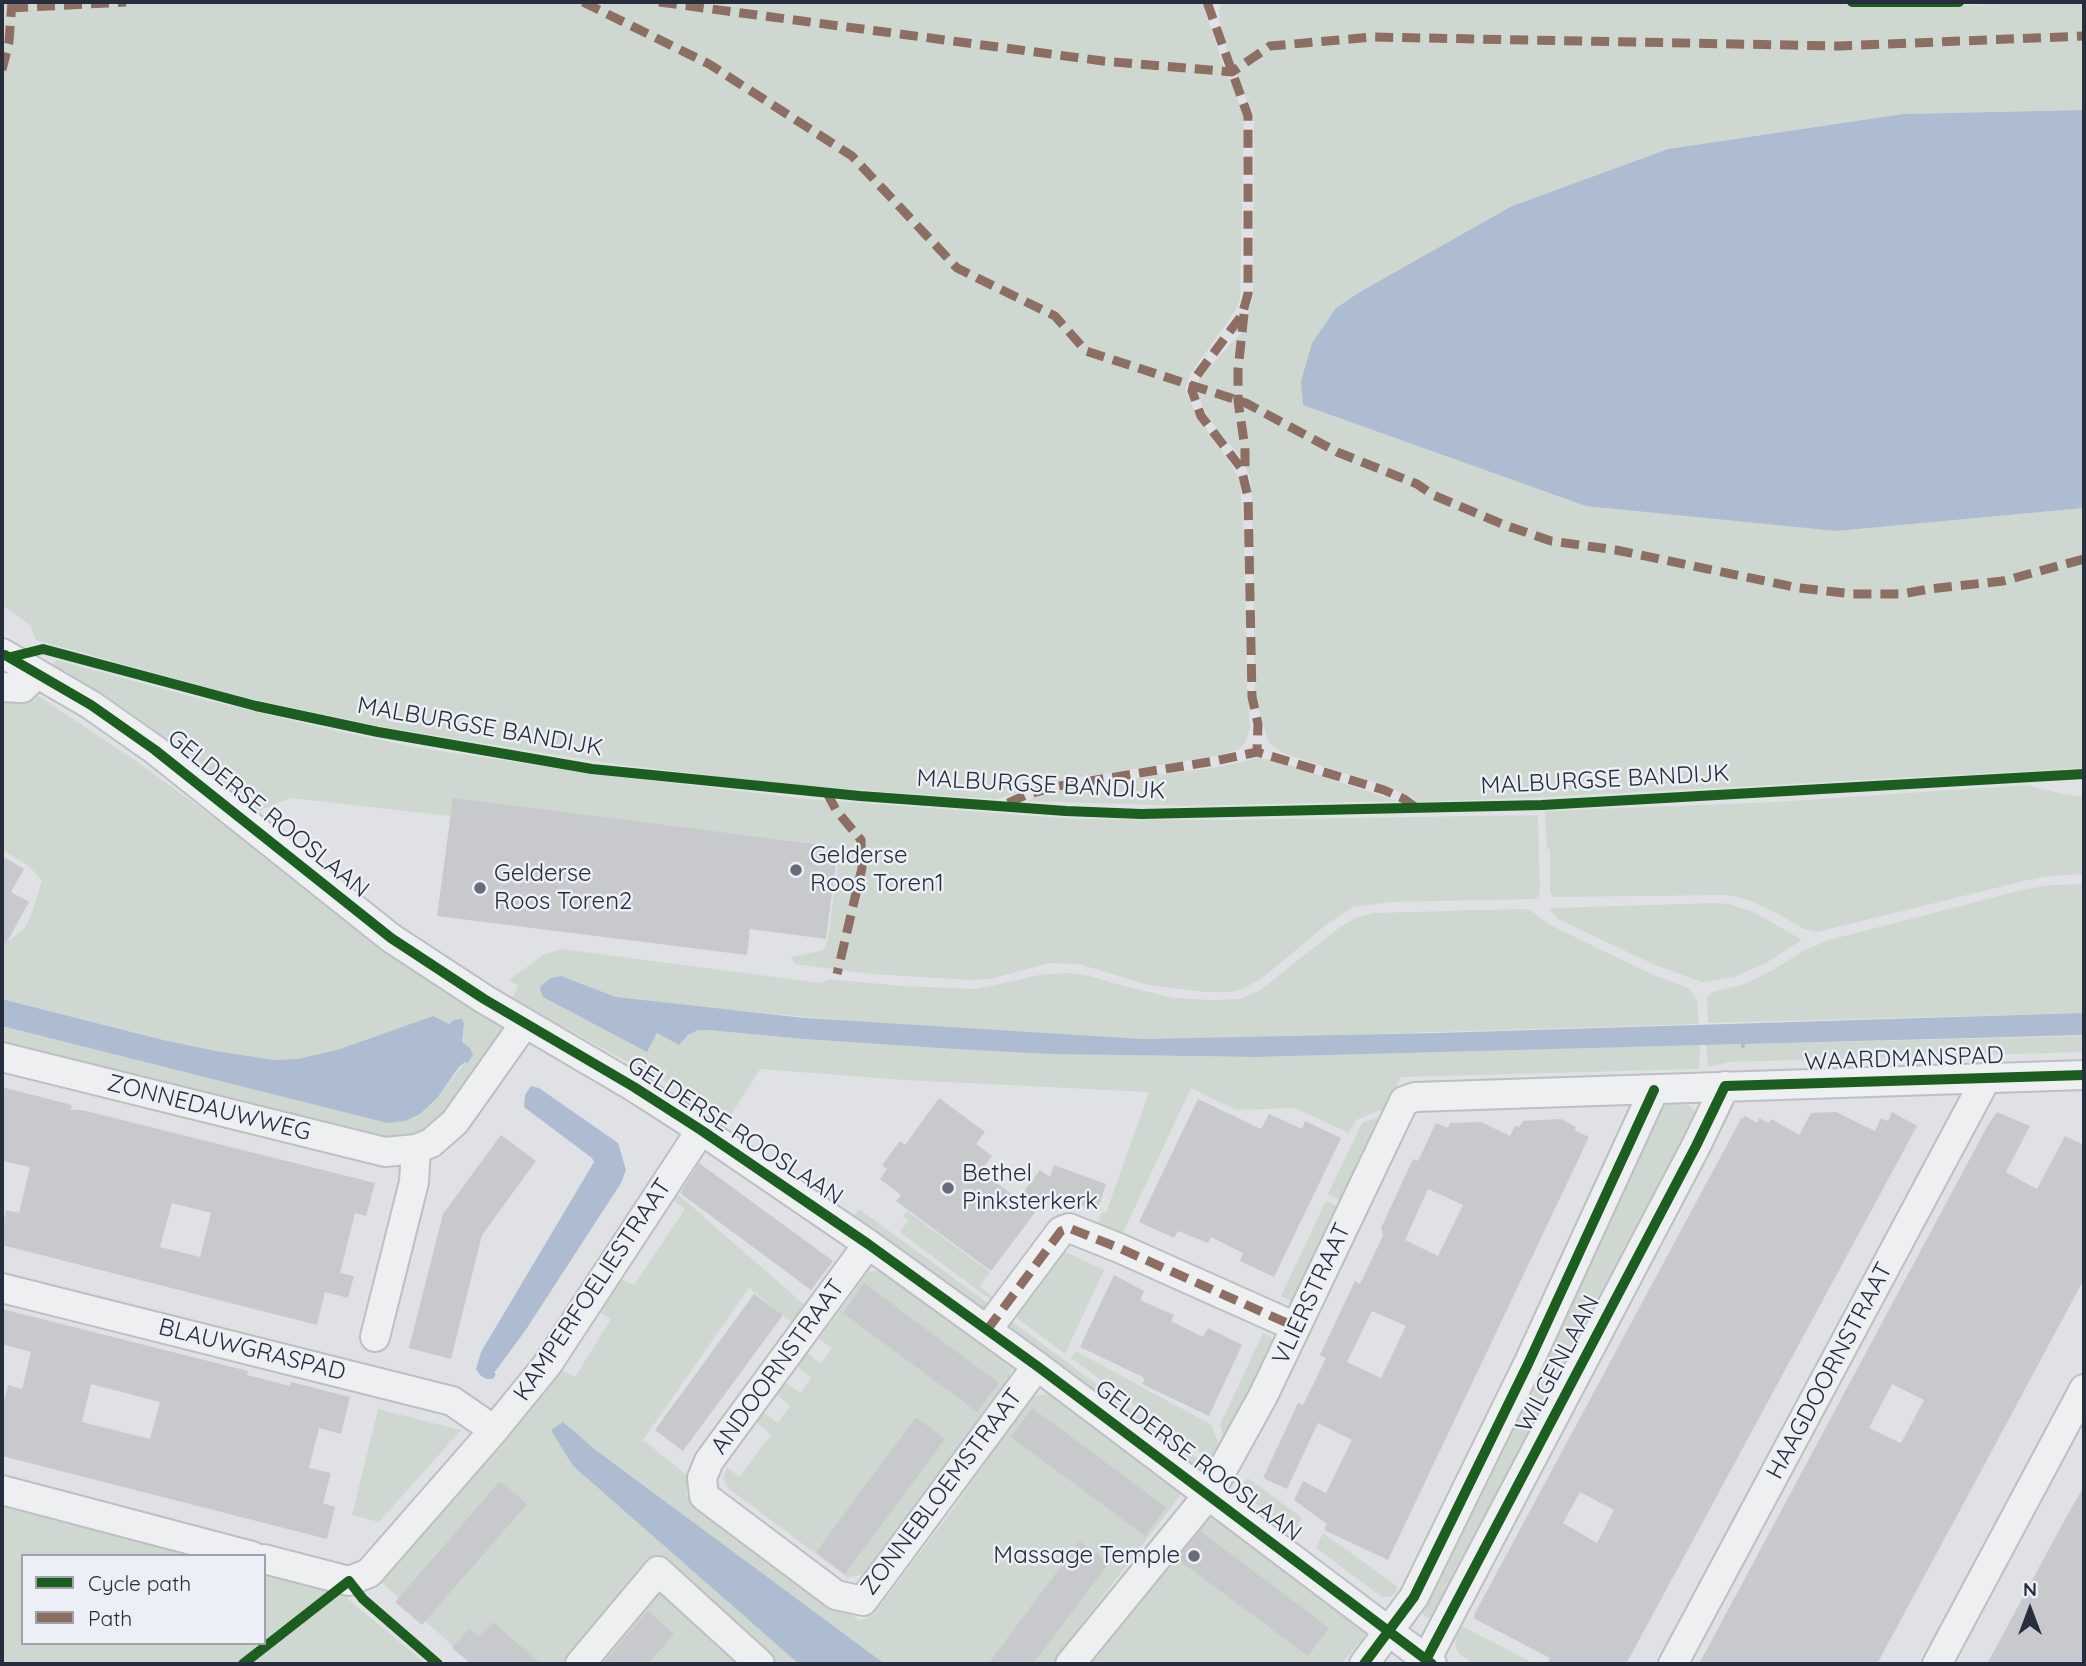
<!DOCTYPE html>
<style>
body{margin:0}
#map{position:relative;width:2086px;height:1666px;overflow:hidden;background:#dfe1e5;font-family:Quicksand,sans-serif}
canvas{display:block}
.frame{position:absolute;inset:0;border:4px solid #262e3d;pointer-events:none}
.legend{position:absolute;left:21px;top:1554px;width:245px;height:91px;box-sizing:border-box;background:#eceff5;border:2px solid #9da2ab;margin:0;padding:9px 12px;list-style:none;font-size:21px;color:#262e3d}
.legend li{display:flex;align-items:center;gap:14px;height:35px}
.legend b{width:35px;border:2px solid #9da2ab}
.north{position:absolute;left:1995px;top:1575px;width:70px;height:70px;-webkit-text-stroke:5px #eceff5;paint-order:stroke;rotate:0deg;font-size:19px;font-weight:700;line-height:28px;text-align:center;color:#262e3d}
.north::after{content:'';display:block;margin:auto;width:24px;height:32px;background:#262e3d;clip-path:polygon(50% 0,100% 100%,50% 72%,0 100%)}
</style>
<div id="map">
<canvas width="2086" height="1666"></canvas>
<div class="frame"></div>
<ul class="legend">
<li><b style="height:9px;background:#1b5e20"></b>Cycle path</li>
<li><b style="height:9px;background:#8d6e63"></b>Path</li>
</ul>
<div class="north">N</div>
</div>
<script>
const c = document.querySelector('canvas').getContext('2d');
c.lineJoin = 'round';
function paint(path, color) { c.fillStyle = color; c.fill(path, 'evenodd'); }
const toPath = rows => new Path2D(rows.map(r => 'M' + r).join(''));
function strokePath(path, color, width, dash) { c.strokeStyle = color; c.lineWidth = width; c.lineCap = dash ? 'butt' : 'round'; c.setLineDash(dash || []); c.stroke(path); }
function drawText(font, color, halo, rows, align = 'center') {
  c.font = font + ' Quicksand,sans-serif'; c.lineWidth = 5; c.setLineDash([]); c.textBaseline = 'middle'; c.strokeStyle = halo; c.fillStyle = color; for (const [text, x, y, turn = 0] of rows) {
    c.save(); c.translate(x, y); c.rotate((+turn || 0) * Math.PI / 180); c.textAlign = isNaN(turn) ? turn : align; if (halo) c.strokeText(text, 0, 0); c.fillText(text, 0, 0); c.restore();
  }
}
paint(toPath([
 [2,2,1202,2,1223,64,1244,115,1240,299,1234,313,1191,373,1185,389,1196,415,1233,467,1240,482,1244,533,1247,687,1250,728,1246,741,1240,749,1217,756,1057,781,997,799,901,793,786,784,614,764,389,728,246,698,36,640,31,627,20,617,2,605],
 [1220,2,1821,2,1858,6,1922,6,2084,2,2084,110,1903,114,1668,149,1512,206,1336,308,1312,343,1301,381,1837,531,2084,508,2084,768,1546,797,1416,802,1414,798,1388,787,1285,754,1272,746,1268,741,1255,698,1252,500,1250,477,1239,455,1208,418,1198,396,1197,387,1200,377,1242,332,1253,296,1254,118,1228,54,1219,18],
 [56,660,193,697,328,729,419,748,602,775,808,799,1076,819,1218,820,1538,815,1540,893,1536,899,1391,902,1353,907,1326,925,1261,979,1240,990,1230,992,1205,992,1148,985,1079,964,1050,963,990,979,971,980,870,974,795,964,791,957,824,950,828,939,840,846,838,847,760,837,526,834,449,824,450,816,291,798,255,812,142,723,53,665],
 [34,693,136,761,257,849,382,948,496,1019,504,1028,504,1041,477,1081,430,1128,415,1135,384,1141,2,1047,2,1026,387,1123,438,1097,465,1062,470,1048,462,1042,464,1024,449,1024,433,1016,340,1049,298,1059,274,1060,216,1051,159,1039,2,999,2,941,10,940,24,929,30,918,42,881,29,866,2,850,2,696],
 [1258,758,1274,760,1397,801,1182,806,1029,801,1032,797,1086,785,1218,767],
 [2027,785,2062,794,2084,797,2084,874,2049,876,2028,880,1817,932,1804,929,1778,914,1749,900,1728,895,1555,897,1550,893,1550,849,1547,849,1545,811,1774,802],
 [2084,884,2084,1013,1708,1023,1707,998,1712,992,1744,984,1773,970,1803,951,1829,940,2022,890,2050,885],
 [1716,903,1729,904,1754,912,1802,940,1766,963,1735,977,1702,982,1655,965,1558,919,1550,911,1553,908],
 [1522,909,1530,910,1550,925,1651,974,1690,989,1697,1000,1699,1024,1310,1036,1142,1039,1102,1037,879,1024,680,1005,616,997,564,977,679,1045,688,1035,698,1030,708,1030,804,1039,954,1049,1159,1056,1255,1057,1700,1045,1699,1069,1401,1077,1386,1108,1356,1120,1349,1133,1295,1108,1236,1110,1191,1088,1122,1235,1097,1225,1102,1212,1106,1213,1149,1092,905,1080,760,1069,731,1115,640,1069,512,998,518,986,509,980,543,955,561,949,821,983,828,979,902,986,977,989,1039,975,1070,973,1090,976,1120,985,1174,998,1212,1000,1240,999,1259,991,1340,927,1357,917,1374,913],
 [2084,1036,2084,1052,1730,1062,1708,1067,1706,1045,1741,1044,1741,1047,1745,1044],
 [1686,1101,1697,1114,1434,1619,1423,1616,1422,1606,1662,1103],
 [1378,1117,1340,1200,1328,1194,1362,1123],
 [674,1191,807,1307,795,1325,749,1288,643,1440,688,1476,686,1494,706,1515,841,1609,860,1620,873,1615,956,1505,1031,1396,1048,1394,1182,1493,1051,1664,885,1664,597,1451,563,1422,573,1466,799,1664,763,1664,653,1567,570,1664,473,1664,381,1582,560,1369,575,1377,611,1319,597,1311,619,1278,634,1285,685,1209,670,1198],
 [1326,1201,1337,1206,1319,1243,1323,1253,1319,1261,1309,1263,1291,1301,1281,1296],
 [859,1209,992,1306,987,1313,854,1216],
 [907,1211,990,1272,980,1287,997,1300,995,1303,900,1232,908,1221,903,1217],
 [1061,1250,1104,1270,1065,1354,1013,1315],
 [881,1270,1012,1368,1010,1376,878,1563,865,1574,848,1578,728,1488,723,1479,727,1467,739,1477,771,1435,755,1421,763,1412,778,1423,790,1406,775,1393,784,1382,801,1393,811,1378,796,1365,806,1352,821,1364,832,1348,819,1339,868,1272],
 [1010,1320,1208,1466,1204,1473,1005,1326],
 [1263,1333,1274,1339,1225,1440,1220,1425],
 [1076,1351,1212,1425,1220,1449,1217,1457,1207,1458,1071,1358],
 [378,1409,461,1430,379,1522,352,1515],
 [1248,1478,1302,1518,1294,1532,1245,1495,1244,1483],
 [2,1500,223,1556,23,1556,23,1643,264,1643,264,1566,329,1583,426,1664,2,1664],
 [1209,1514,1317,1589,1366,1630,1364,1638,1341,1664,1088,1664,1201,1518],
 [1323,1533,1397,1586,1396,1593,1390,1597,1382,1597,1316,1548],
 [663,1583,756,1664,599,1664],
 [1462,1626,1535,1664,1474,1664,1458,1653,1456,1648,1455,1640]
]), '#cfd8d0');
paint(toPath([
 [2084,110,2084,508,1837,531,1586,506,1303,405,1301,381,1312,343,1336,308,1360,292,1512,206,1668,149,1903,114],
 [561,976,616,997,805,1018,1142,1039,1437,1033,2084,1013,2084,1035,1745,1044,1745,1047,1741,1048,1741,1044,1255,1057,1052,1054,954,1049,804,1039,708,1030,698,1030,688,1035,679,1045,657,1033,647,1052,543,997,540,989,541,986,551,978],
 [2,999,159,1039,216,1051,274,1060,298,1059,340,1049,433,1016,449,1024,454,1020,462,1019,464,1024,462,1042,470,1048,473,1055,468,1063,465,1062,459,1067,438,1097,420,1114,405,1121,387,1123,2,1026],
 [531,1086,539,1088,618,1143,626,1170,621,1183,525,1331,494,1373,496,1374,493,1379,486,1379,480,1375,476,1369,481,1352,594,1162,592,1158,524,1107,525,1095],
 [563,1422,597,1451,885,1664,799,1664,573,1466,551,1430]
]), '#adbcd1');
paint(toPath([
 [453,798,838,847,826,939,750,929,747,955,437,916],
 [2,856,24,869,11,892,29,902,2,951],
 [2,1087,72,1105,71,1110,82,1110,375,1183,366,1216,355,1213,340,1273,354,1276,348,1298,325,1292,317,1325,2,1245,2,1229,6,1210,19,1213,30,1167,2,1161],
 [172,1203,211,1213,200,1257,160,1247],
 [939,1098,985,1132,976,1144,992,1156,981,1171,1013,1195,1019,1198,1040,1170,1050,1177,1054,1165,1106,1184,1097,1211,1049,1194,991,1271,896,1201,901,1195,880,1179,887,1169,882,1165,900,1141,905,1145],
 [1198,1099,1261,1129,1269,1114,1302,1129,1305,1121,1341,1138,1274,1277,1240,1261,1243,1253,1211,1237,1208,1243,1178,1231,1174,1238,1139,1222],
 [1836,1112,1875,1131,1881,1118,1888,1121,1892,1112,1917,1126,1626,1664,1547,1664,1550,1658,1475,1619,1474,1615,1742,1117,1743,1119,1745,1116,1757,1123,1759,1118,1769,1123,1771,1119,1799,1135,1811,1113],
 [1580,1492,1614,1510,1597,1543,1563,1523],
 [1997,1112,2030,1126,2006,1172,2037,1189,2065,1136,2084,1145,2084,1279,1980,1473,1877,1664,1699,1664,1988,1125],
 [1892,1384,1924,1400,1901,1443,1869,1428],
 [1561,1119,1576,1127,1574,1130,1589,1137,1388,1560,1324,1530,1327,1524,1294,1500,1303,1481,1326,1493,1352,1440,1318,1423,1287,1489,1263,1478,1298,1403,1303,1405,1313,1385,1326,1358,1320,1355,1355,1281,1360,1284,1369,1265,1383,1236,1381,1228,1413,1159,1418,1161,1436,1123,1448,1128,1450,1123,1481,1122,1510,1136,1515,1126,1519,1127,1523,1121],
 [1428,1189,1463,1205,1438,1256,1405,1240],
 [1372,1311,1406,1326,1381,1378,1347,1362],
 [501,1135,536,1161,482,1235,451,1359,409,1348,443,1214],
 [699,1163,833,1261,811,1290,680,1193],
 [1114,1275,1144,1291,1140,1300,1174,1315,1171,1321,1203,1337,1208,1328,1242,1345,1209,1416,1142,1384,1145,1378,1080,1347],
 [864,1283,999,1383,977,1412,843,1313],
 [754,1294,783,1315,683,1451,655,1430],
 [2,1309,248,1371,247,1375,290,1386,291,1382,350,1397,341,1434,319,1428,309,1468,331,1473,323,1503,335,1507,327,1539,2,1456,2,1408,8,1385,22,1389,31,1352,2,1344],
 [91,1384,160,1402,150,1439,82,1422],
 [1032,1408,1166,1507,1145,1536,1011,1437],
 [916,1417,945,1439,845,1574,816,1552],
 [500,1481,527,1504,422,1625,395,1602],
 [2084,1486,2084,1664,1987,1664,2063,1523],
 [1200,1531,1329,1628,1308,1656,1177,1559],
 [1080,1541,1109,1563,1033,1664,988,1664],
 [648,1611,674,1634,648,1664,602,1664],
 [493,1622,541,1664,471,1664,452,1648,469,1629,478,1637]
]), '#c7c9cd');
const minor = toPath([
 [2,653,91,705,155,750,391,938,484,999,634,1087,701,1130,868,1244,1037,1366,1432,1664],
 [2,687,22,688,37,674],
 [2,1057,385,1152,416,1149],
 [868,1244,709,1461,702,1478,704,1496,836,1595,863,1601,1037,1366],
 [2,1288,452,1401,494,1430],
 [987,1330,1061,1231,1069,1228,1119,1248,1296,1327],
 [375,1337,414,1182,416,1149,431,1143,455,1122,525,1023],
 [2,1490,252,1556],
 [264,1559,349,1581,369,1573,494,1430,547,1365,701,1130],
 [1426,1660,1696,1146,1725,1086],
 [580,1664,658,1571,760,1664],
 [1070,1664,1209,1494,1263,1396,1404,1101,1415,1097,2084,1075],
 [1364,1664,1414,1597,1528,1364,1654,1090],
 [1673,1664,1987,1077],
 [1937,1664,2084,1389]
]);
strokePath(minor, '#bdbfc3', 32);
strokePath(minor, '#eeeff1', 28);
strokePath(toPath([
 [583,2,709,64,852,156,957,268,1055,316,1086,351,1246,403,1337,452,1417,484,1433,495,1502,524,1551,541,1616,550,1799,588,1853,594,1902,594,1929,589,2003,581,2084,559],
 [659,2,1103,61,1232,72,1270,46,1373,37,1839,46,2084,36],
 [1207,2,1248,116,1248,294,1242,315,1195,378,1192,391,1201,416,1241,468,1248,497,1252,697,1258,724,1257,752],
 [10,8,126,2],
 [2,70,9,42,12,2],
 [1244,314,1238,370,1238,401,1245,448,1245,474],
 [827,793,836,810,861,840,862,868,837,974],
 [1008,803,1026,795,1058,786,1215,761,1257,752,1384,790,1404,799,1415,807],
 [987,1330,1061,1231,1069,1228,1119,1248,1296,1327]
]), '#8d6e63', 9, [18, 9]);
strokePath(toPath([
 [1852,2,1959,2],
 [5,655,91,705,155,750,391,938,484,999,634,1087,701,1130,868,1244,1037,1366,1432,1664],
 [11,657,43,649,256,706,378,732,592,769,860,796,1066,811,1141,814,1542,805,2084,774],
 [1426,1660,1696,1146,1725,1086,2084,1075],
 [243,1664,349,1581,363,1599,438,1664],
 [1364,1664,1414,1597,1528,1364,1654,1090]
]), '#1b5e20', 10);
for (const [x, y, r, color] of [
 [796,870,7,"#676d78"],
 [480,888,7,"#676d78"],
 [948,1188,7,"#676d78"],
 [1194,1556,7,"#676d78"]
]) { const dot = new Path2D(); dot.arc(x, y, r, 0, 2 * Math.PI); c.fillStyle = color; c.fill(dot); strokePath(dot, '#eceff5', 2.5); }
drawText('24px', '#262e3d', '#eceff5', [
 ["MALBURGSE BANDIJK",480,727,10],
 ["MALBURGSE BANDIJK",1605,780,-3],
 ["MALBURGSE BANDIJK",1041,785,3],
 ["GELDERSE ROOSLAAN",268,814,39],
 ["WAARDMANSPAD",1904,1059,-2],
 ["ZONNEDAUWWEG",209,1108,14],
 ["GELDERSE ROOSLAAN",735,1131,33],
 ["KAMPERFOELIESTRAAT",593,1290,-56],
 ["VLIERSTRAAT",1312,1294,-65],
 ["BLAUWGRASPAD",252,1350,14],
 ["WILGENLAAN",1558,1364,-62],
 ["ANDOORNSTRAAT",778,1367,-54],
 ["HAAGDOORNSTRAAT",1830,1371,-62],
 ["GELDERSE ROOSLAAN",1198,1461,37],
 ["ZONNEBLOEMSTRAAT",942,1492,-53]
]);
drawText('24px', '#262e3d', '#eceff5', [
 ["Gelderse",810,856],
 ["Roos Toren1",810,884],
 ["Gelderse",494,874],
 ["Roos Toren2",494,902],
 ["Bethel",962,1174],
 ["Pinksterkerk",962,1202],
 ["Massage Temple",1180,1556,"right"]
], 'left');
</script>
